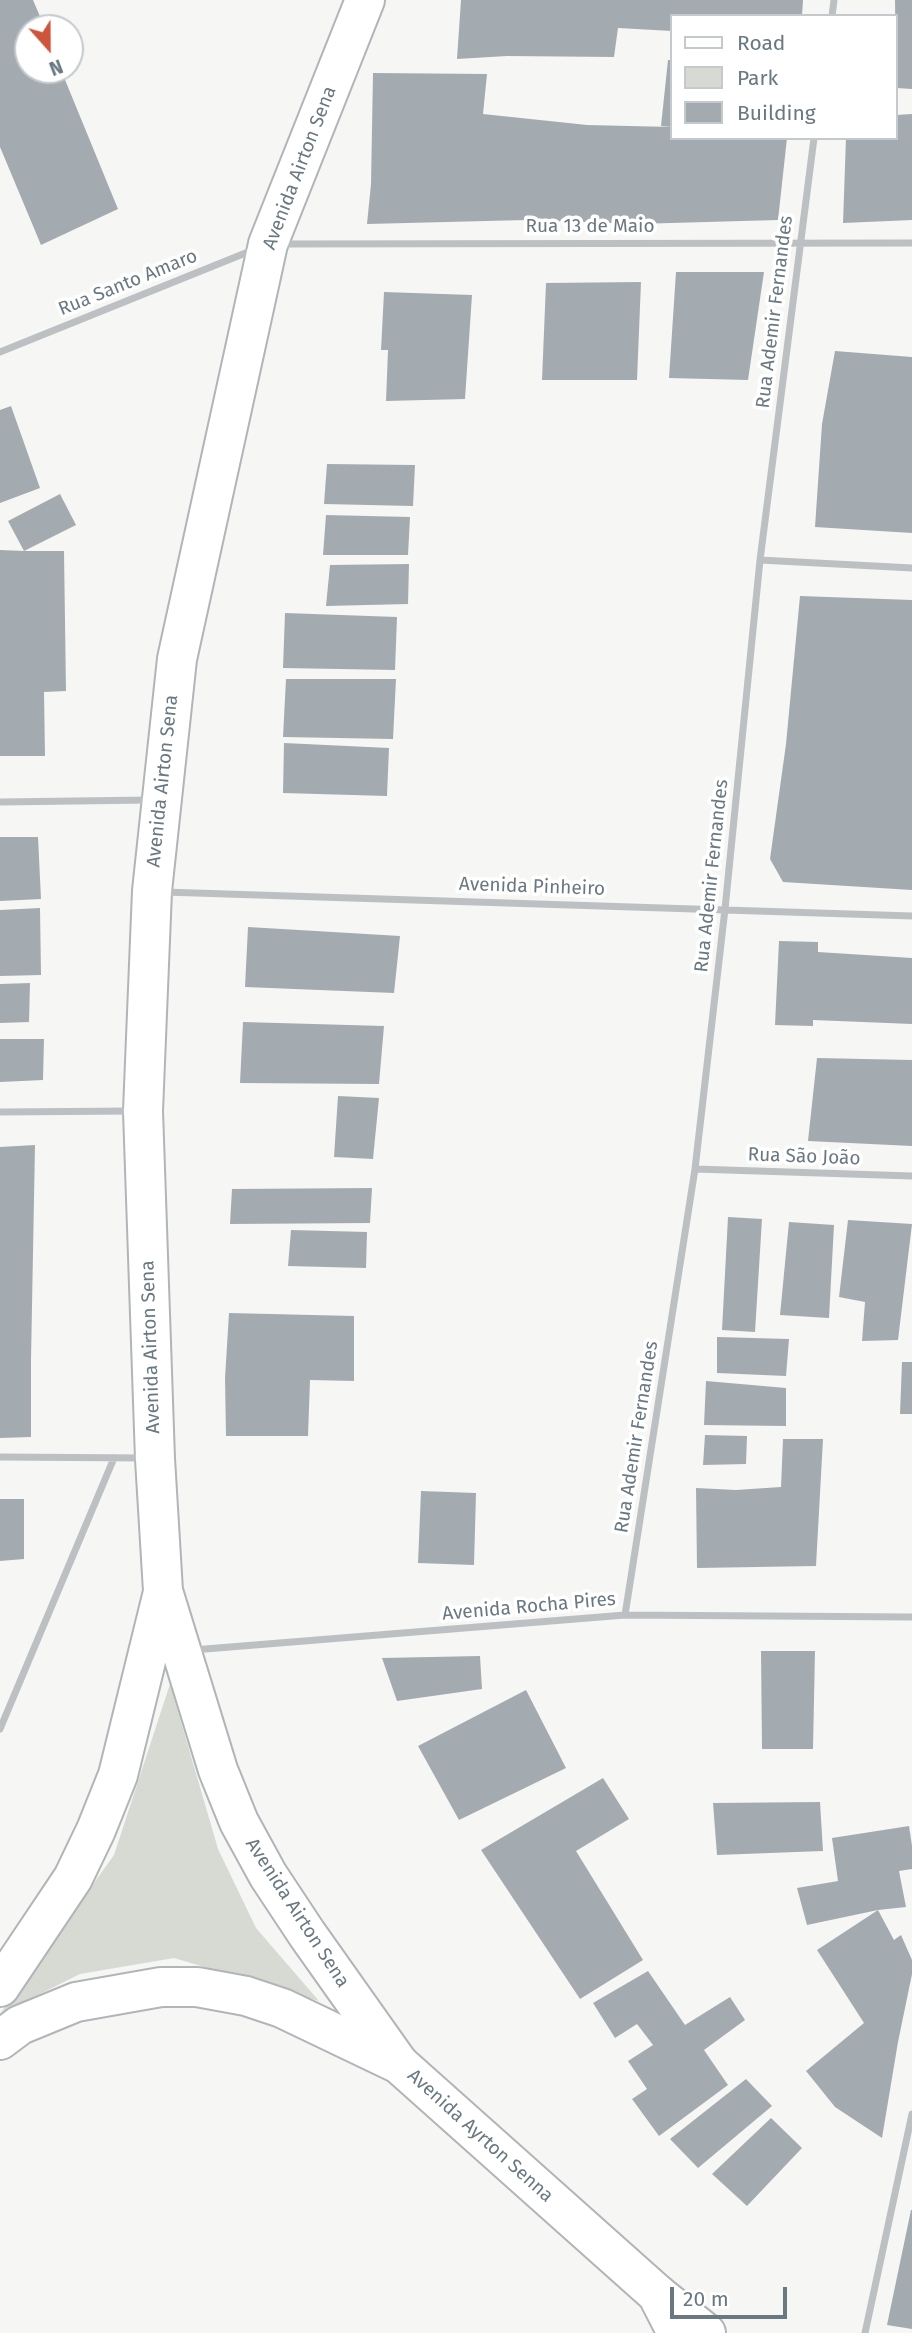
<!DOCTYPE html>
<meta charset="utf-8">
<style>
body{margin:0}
#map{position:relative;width:912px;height:2333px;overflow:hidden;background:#f6f6f4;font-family:"Fira Sans",sans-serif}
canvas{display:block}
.legend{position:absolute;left:670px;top:14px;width:228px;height:126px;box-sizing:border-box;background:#fff;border:2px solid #c3c9cd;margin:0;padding:9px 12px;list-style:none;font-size:21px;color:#697881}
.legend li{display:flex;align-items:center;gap:14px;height:35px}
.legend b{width:35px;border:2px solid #c3c9cd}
.north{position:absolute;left:14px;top:14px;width:70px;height:70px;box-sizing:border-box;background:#fff;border:2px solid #c3c9cd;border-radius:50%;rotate:159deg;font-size:19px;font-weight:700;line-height:28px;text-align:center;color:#697881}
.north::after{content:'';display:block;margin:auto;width:24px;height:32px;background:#cd543d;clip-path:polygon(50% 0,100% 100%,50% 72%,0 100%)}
.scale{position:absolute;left:670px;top:2287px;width:117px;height:32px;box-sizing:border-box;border:4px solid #697881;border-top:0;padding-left:9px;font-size:21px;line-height:24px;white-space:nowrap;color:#697881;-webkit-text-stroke:5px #fff;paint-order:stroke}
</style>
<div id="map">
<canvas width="912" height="2333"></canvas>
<ul class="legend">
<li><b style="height:9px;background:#fff"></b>Road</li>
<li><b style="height:19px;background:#d6dad3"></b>Park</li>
<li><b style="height:19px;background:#a4abb0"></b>Building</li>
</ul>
<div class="north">N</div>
<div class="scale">20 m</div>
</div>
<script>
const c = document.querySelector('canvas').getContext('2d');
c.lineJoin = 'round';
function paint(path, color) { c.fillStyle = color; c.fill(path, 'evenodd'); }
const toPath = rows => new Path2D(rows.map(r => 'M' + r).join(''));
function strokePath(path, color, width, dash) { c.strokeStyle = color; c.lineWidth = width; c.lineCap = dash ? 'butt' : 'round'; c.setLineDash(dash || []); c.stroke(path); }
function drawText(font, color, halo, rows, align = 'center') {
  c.font = font + ' "Fira Sans",sans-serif'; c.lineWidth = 7; c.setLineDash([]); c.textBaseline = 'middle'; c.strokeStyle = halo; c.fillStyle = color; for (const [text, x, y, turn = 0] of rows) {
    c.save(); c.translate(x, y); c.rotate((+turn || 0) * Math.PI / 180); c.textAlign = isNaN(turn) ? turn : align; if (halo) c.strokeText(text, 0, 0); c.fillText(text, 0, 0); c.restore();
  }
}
paint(toPath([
 [170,1684,218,1849,256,1928,319,2001,174,1958,80,1974,0,2014,114,1855]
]), '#d6dad3');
paint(toPath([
 [0,0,33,0,45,28,28,28,28,70,61,70,118,209,41,245,0,147],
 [461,0,803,0,802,16,672,16,672,31,618,28,614,57,507,56,457,59],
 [895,0,912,0,912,89,896,88],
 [668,60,672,60,672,127,661,126],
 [373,73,487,74,483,114,587,125,672,127,672,138,787,138,778,220,635,224,526,220,367,224,371,184],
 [912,114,912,220,843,223,846,138,896,138,896,115],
 [676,272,764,272,748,380,669,378],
 [641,282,637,380,542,380,546,283],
 [384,292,472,295,465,399,386,401,388,350,381,350],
 [835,351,912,357,912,533,815,527,822,424],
 [11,406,40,488,0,503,0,410],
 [327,464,415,465,413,506,324,504],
 [60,494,76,525,24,551,64,551,66,691,44,692,45,756,0,756,0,550,24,551,8,521],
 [326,515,410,517,408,555,323,555],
 [409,564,408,604,326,606,330,565],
 [800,596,912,600,912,890,783,882,770,859,786,744],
 [285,613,397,617,395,670,283,668],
 [286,679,396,679,393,739,283,737],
 [284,743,389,748,387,796,283,793],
 [0,837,38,837,41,899,0,901],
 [40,908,41,975,0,976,0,910],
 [248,927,400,936,394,993,245,987],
 [779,941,818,942,818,952,912,958,912,1024,813,1020,813,1026,775,1025],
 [30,983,29,1022,0,1023,0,984],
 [243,1022,384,1026,379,1084,240,1083],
 [0,1039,44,1039,43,1080,0,1082],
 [817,1058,912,1060,912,1146,808,1141],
 [338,1096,379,1098,373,1159,334,1157],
 [35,1145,31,1360,31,1437,0,1438,0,1147],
 [372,1188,370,1223,230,1224,232,1189],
 [728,1217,762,1219,755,1332,722,1330],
 [848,1220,912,1224,898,1340,862,1341,865,1302,839,1297],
 [789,1222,834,1225,829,1318,780,1315],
 [291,1230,367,1232,366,1268,288,1266],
 [229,1313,354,1316,354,1381,310,1380,308,1436,226,1436,225,1378],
 [717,1337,789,1339,786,1376,717,1373],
 [902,1362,912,1362,912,1414,900,1414],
 [706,1381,786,1388,786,1426,704,1425],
 [705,1435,747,1436,746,1464,703,1465],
 [783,1439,823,1439,816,1566,697,1568,696,1488,736,1490,781,1487],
 [421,1491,476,1493,474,1565,418,1563],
 [0,1499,24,1499,24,1559,0,1561],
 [761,1651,815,1651,813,1749,762,1749],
 [480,1656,482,1689,397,1701,382,1658],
 [526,1690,566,1768,459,1820,418,1746],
 [603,1778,629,1819,576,1851,643,1960,580,1999,481,1850],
 [820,1802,823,1851,717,1855,713,1803],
 [909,1826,912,1846,912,1869,899,1871,906,1907,878,1910,894,1940,901,1935,912,1960,912,1974,898,2042,882,2138,835,2107,806,2071,864,2023,817,1950,878,1910,807,1925,797,1888,838,1881,832,1838],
 [648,1971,685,2025,730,1997,745,2020,704,2050,728,2085,659,2136,632,2099,647,2089,628,2061,653,2045,637,2024,615,2038,593,2003],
 [746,2079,772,2106,698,2168,670,2139],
 [771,2118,802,2148,747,2206,712,2174],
 [911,2210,912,2210,912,2329,887,2325]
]), '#a4abb0');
const primary = toPath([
 [365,0,268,244,177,659,152,891,143,1111,155,1459,163,1591,218,1770,239,1822,268,1875,307,1934,399,2064],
 [0,1987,73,1878,96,1830,118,1775,162,1596],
 [657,2294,706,2333]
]);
const trunk = toPath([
 [0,2040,20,2025,76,2002,161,1987,197,1987,246,1996,282,2008,399,2064,657,2294,677,2333]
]);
strokePath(primary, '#b0b5b7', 42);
strokePath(trunk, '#b2b5b8', 42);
strokePath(toPath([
 [832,16,834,0],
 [281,244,912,243],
 [0,352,253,250],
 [760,560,912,568],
 [0,802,150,800],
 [164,892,912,916],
 [0,1112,132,1111],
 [695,1169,912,1176],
 [0,1457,144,1458],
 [625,1615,695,1169,725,909,760,560,814,138],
 [193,1650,625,1615,912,1617],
 [0,1729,114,1458],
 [865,2333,912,2114]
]), '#bcc0c3', 7);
strokePath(primary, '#fff', 38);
strokePath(trunk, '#fff', 38);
drawText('19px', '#697881', '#fff', [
 ["Avenida Airton Sena",300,168,-69],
 ["Rua 13 de Maio",590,227],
 ["Rua Santo Amaro",128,283,-22],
 ["Rua Ademir Fernandes",775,312,-83],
 ["Avenida Airton Sena",163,781,-84],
 ["Rua Ademir Fernandes",712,876,-84],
 ["Avenida Pinheiro",532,887,2],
 ["Rua São João",804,1157,2],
 ["Avenida Airton Sena",151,1347,-92],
 ["Rua Ademir Fernandes",637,1437,-81],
 ["Avenida Rocha Pires",529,1607,-5],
 ["Avenida Airton Sena",297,1913,57],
 ["Avenida Ayrton Senna",480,2136,42]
]);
</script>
